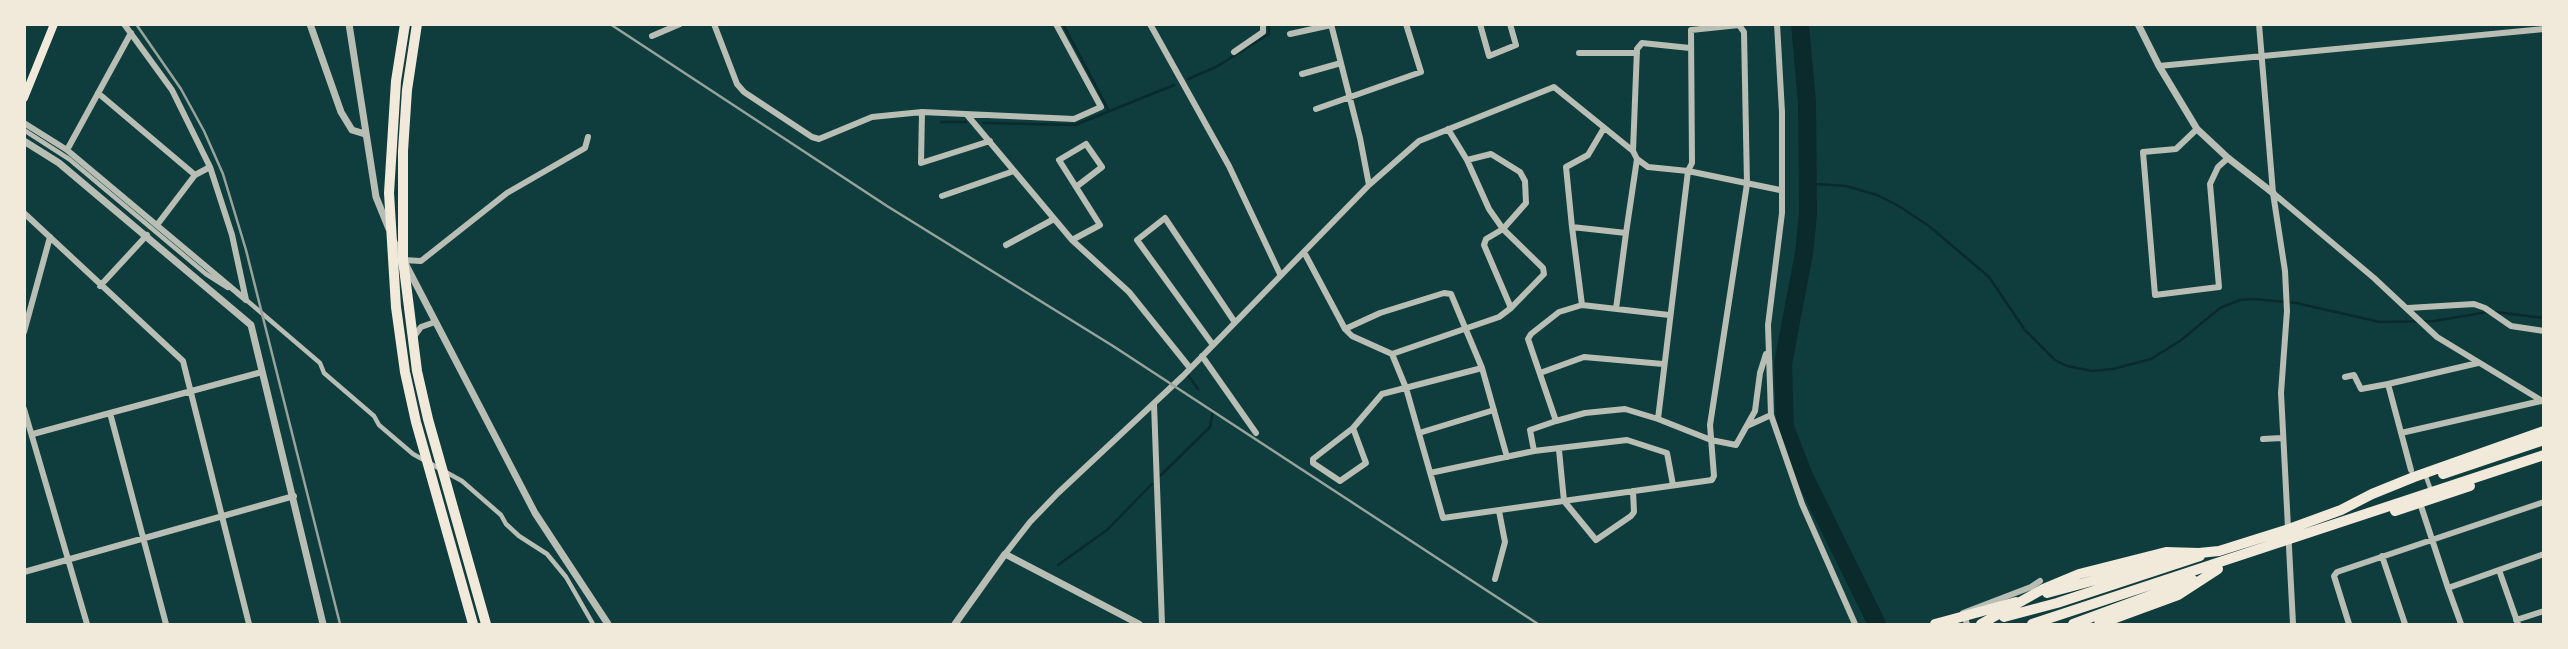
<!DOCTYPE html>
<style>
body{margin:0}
#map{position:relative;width:2568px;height:649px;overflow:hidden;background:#0f3d3e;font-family:"Playfair Display",serif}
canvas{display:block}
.frame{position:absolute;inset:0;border:26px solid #f1e9da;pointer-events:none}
</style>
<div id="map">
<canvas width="2568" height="649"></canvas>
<div class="frame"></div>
</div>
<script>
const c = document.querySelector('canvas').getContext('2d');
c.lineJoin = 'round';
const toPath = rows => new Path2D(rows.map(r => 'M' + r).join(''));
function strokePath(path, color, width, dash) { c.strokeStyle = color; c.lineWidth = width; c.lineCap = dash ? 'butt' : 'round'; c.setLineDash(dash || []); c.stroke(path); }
strokePath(toPath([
 [1063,24,1109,111],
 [1188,79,1216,67,1269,34,1269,24],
 [941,122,966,122],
 [984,123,1075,125,1174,85],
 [1809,180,1816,184,1846,186,1877,195,1897,205,1929,226,1989,277,2025,330,2055,360,2067,366,2092,371,2113,369,2151,359,2180,341,2220,308,2240,300,2254,299,2296,303,2380,322,2434,321,2488,312],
 [2495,312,2544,318],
 [1188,375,1198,389],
 [1160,476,1210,427,1213,410],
 [1058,565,1107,530,1152,484]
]), '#0a2a2b', 2.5);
strokePath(toPath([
 [1800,24,1807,102,1808,214,1804,253,1783,364,1785,427,1804,476,1877,624]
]), '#0a2a2b', 18);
strokePath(toPath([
 [24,130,69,159,206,274,228,288],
 [244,298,320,363,324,373,374,416,379,425,413,454,462,481,501,515,506,524,519,536,547,554,566,577,593,624],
 [2425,474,2432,493]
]), '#b8beb3', 4.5);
strokePath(toPath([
 [124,24,172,90,210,167,232,235,246,300],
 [714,24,737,84,744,92,812,137,819,139,872,117,922,112,1074,119,1101,107,1056,24],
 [1150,24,1229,166,1280,274],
 [1331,24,1360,138,1369,185],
 [1480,24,1489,56,1516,45,1510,24],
 [1777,24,1782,112,1782,213,1768,325,1771,415,1802,504,1855,624],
 [2259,24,2273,193,2285,271,2287,311,2281,393,2293,624],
 [1290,34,1331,25],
 [652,36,680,24],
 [1234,52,1263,32,1263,24],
 [1579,53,1637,53],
 [2159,66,2544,29],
 [1302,74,1341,63],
 [98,93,195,175,210,167],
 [1316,109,1421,72,1406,24],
 [922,112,921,163,990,141],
 [968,116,1072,240,1129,292,1190,368],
 [24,123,67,150,246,300],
 [2197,129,2176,149,2143,152,2155,295,2219,287,2210,184,2218,167,2228,158],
 [67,150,131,33],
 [1633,151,1637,49,1642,43,1690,48],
 [1467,160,1491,154,1520,172,1525,181,1526,203,1503,229,1486,239,1484,245,1511,308],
 [2273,193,2374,278,2437,337,2544,402],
 [942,196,1014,171],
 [24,213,183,361,249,624],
 [157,225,195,175],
 [1572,227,1566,167,1588,155,1604,128],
 [1072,240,1100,225,1059,160,1086,144,1102,167,1076,187],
 [1006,245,1054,219],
 [1304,252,1345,329,1352,336,1392,354,1406,388,1443,518,1712,480,1714,476,1710,425,1747,184,1744,32,1739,25,1691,30,1692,163,1688,171,1658,419,1625,409,1585,413,1556,421,1528,339,1531,334,1559,312,1582,305,1669,315],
 [403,260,421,261,507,193,585,148,588,137],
 [100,286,147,235],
 [1582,305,1572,227,1626,233,1637,159],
 [2408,308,2474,304,2485,308,2511,326,2544,331],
 [1616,309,1626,233],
 [1345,329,1380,313,1444,293,1451,294,1482,368,1507,457],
 [24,332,50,237],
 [413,338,421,327,435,322],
 [1213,345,1137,240,1165,218,1234,321],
 [1392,354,1499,317,1511,308,1544,274,1543,268,1503,229,1489,209,1467,160,1448,129],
 [1202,356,1256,433],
 [1540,373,1584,357,1663,364],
 [2345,377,2354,375,2361,389,2388,384],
 [1154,404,1162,624],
 [24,409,87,624],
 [110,413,262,372],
 [1658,419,1711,440,1736,445,1755,411,1760,373,1766,354],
 [1747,426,1771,415],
 [1353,428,1366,463,1340,481,1313,463,1313,459,1353,428,1382,394,1482,368],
 [1419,433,1494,410],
 [2401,433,2541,401],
 [33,434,110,413,166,624],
 [2263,439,2282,438],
 [1559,450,1564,501,1596,540,1631,516,1634,512,1633,491],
 [1534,451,1530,430,1556,421],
 [2411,470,2388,384,2478,363],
 [1430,473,1534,451,1627,440,1667,453,1673,485],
 [2420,503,2448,588],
 [1005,554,1030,522,1058,493,1183,376,1369,185,1419,141,1554,87,1633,151,1637,159,1648,167,1688,171,1780,190],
 [2382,556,2405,624],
 [2499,570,2518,624],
 [24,572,294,496],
 [1495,579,1505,542,1499,511],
 [2516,620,2544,611],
 [1967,624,1963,613,2031,587,2040,581],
 [2349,624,2334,576,2337,572,2544,502],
 [2461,624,2448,588,2544,554]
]), '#b8beb3', 6);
strokePath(toPath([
 [310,24,341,112,352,130,365,134],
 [349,24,376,197,389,229],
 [2138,24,2159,66,2197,129,2228,158,2273,193],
 [24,141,59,163,251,325,323,624],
 [393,240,535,513,608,624],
 [955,624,1005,554,1139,624]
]), '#b8beb3', 7);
strokePath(toPath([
 [24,98,54,24]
]), '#f1e9da', 8);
strokePath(toPath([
 [405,24,396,81,389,193,396,307,405,372,416,422,473,624],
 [417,24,407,90,403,151,403,260,417,371,428,419,486,624],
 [2443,474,2544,440],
 [2395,511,2470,486],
 [2047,593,2181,557],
 [2004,617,2057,603,2200,556],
 [1935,624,2016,602],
 [1981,624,2043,589,2079,574,2166,552,2199,553,2219,551,2289,529,2341,510,2372,494,2414,477,2544,431],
 [2032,624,2544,455],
 [2073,624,2193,580],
 [2099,624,2178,595,2218,569]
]), '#f1e9da', 10);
strokePath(toPath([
 [136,24,181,89,204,131,223,174,246,250,340,624],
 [610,24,887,206,1113,346,1538,624]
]), '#97a49c', 2.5);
</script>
